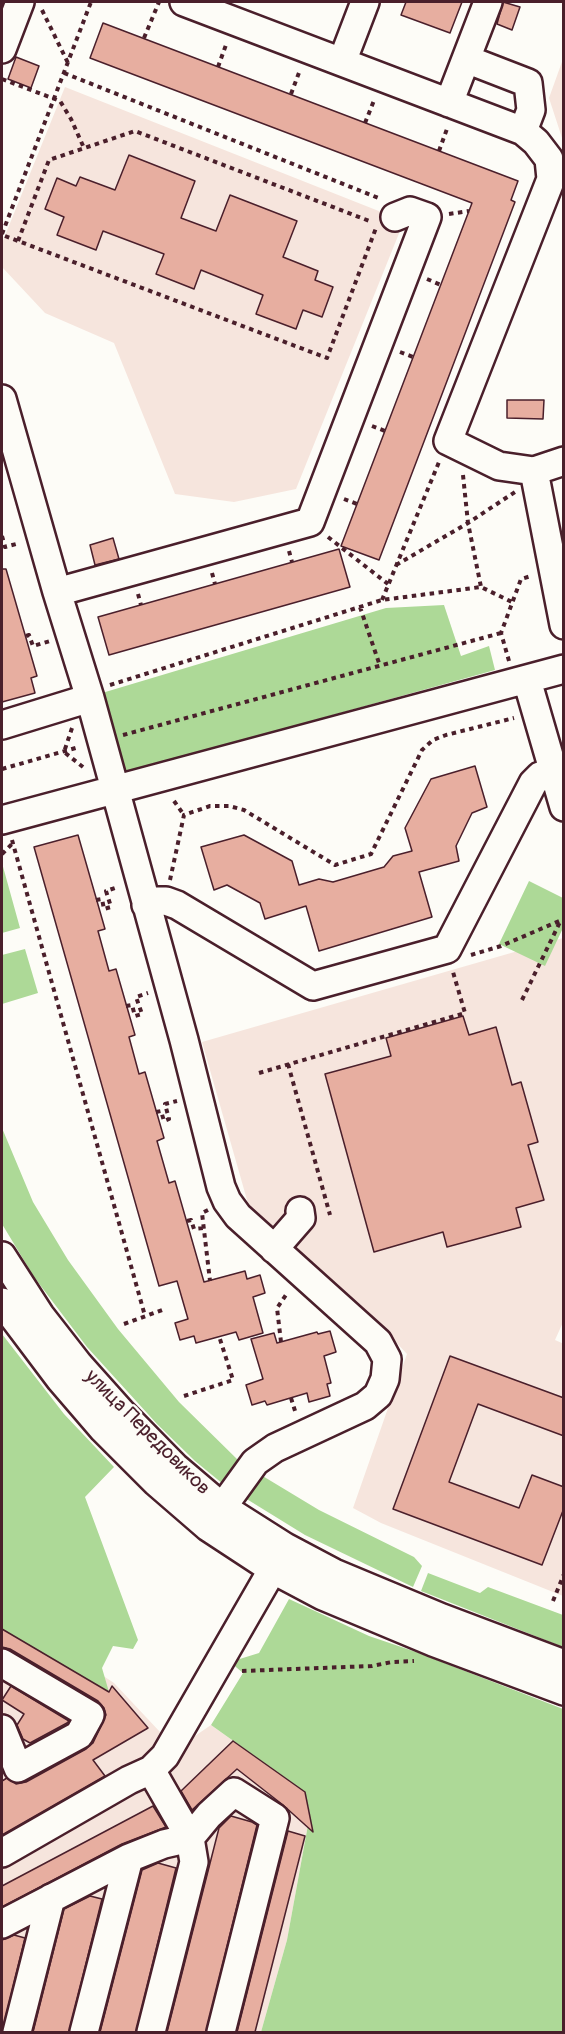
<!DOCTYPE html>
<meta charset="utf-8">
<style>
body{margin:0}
#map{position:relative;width:565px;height:2034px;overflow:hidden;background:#fdfcf7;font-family:Pangolin,sans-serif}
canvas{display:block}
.frame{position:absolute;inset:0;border:3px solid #4a1f2b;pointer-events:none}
</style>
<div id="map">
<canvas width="565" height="2034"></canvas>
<div class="frame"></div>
</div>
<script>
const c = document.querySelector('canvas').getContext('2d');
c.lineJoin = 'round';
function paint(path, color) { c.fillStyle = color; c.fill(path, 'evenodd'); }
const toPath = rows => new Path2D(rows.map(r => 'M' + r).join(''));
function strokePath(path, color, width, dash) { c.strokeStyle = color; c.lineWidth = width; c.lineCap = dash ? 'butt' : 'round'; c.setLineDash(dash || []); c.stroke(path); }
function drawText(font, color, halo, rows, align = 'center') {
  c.font = font + ' Pangolin,sans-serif'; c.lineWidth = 4.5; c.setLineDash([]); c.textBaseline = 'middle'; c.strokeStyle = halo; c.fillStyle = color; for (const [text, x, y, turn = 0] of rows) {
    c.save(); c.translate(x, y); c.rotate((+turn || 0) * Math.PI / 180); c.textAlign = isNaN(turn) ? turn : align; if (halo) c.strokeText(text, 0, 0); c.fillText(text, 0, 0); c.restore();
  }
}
paint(toPath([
 [563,59,563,141,549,98],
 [65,87,404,221,296,489,234,502,175,494,114,343,45,313,2,267,2,243],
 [563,938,564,1320,555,1340,564,1344,563,1596,381,1523,353,1508,407,1354,361,1305,251,1214,202,1042],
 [2,1612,22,1622,114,1683,176,1749,211,1725,305,1792,310,1814,287,1940,261,2032,2,2032]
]), '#f6e5dd');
paint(toPath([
 [444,605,461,656,489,646,495,670,124,773,102,693,386,608],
 [2,863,20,928,2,933],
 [529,881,563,898,563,928,545,966,499,944],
 [25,949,38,993,2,1004,2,955],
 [2,1128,33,1202,68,1260,118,1329,179,1402,239,1461,223,1484,195,1461,157,1424,87,1347,34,1277,2,1224],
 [2,1334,64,1414,114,1467,85,1497,138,1640,133,1649,113,1646,102,1668,109,1692,2,1629],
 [261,1475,319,1510,414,1557,422,1566,413,1587,305,1535,245,1498],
 [428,1573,480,1593,488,1587,563,1615,563,1647,421,1591],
 [289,1599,369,1636,416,1652,563,1709,563,2032,261,2032,287,1940,310,1814,305,1792,211,1725,243,1673,230,1662,259,1653]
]), '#add997');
const building = toPath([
 [406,2,462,2,450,33,401,15,406,2],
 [503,2,520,7,512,30,497,24,503,2],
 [103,23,518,181,511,200,515,202,379,560,341,546,472,203,90,58,103,23],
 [16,57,39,66,31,88,8,79,16,57],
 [129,155,195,181,181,218,216,231,230,195,297,221,283,257,318,271,315,280,333,287,322,317,303,310,296,329,256,314,263,295,201,270,194,289,156,274,164,254,103,231,96,250,57,235,64,217,45,209,57,178,76,186,80,177,115,190,129,155],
 [507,400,544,400,543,419,507,418,507,400],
 [113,538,119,559,95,565,90,545,113,538],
 [339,549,350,587,109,655,98,617,339,549],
 [2,569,6,569,37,676,31,678,35,693,2,702,2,569],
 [475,766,487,807,472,813,456,846,459,861,419,872,432,917,319,951,306,906,265,919,260,903,227,885,214,890,201,847,244,835,292,861,299,885,319,879,333,882,384,867,393,856,412,851,405,828,431,779,475,766],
 [78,835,105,929,98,931,109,971,116,969,135,1035,129,1037,139,1074,145,1072,164,1138,157,1141,169,1183,175,1181,204,1282,245,1271,247,1279,260,1275,265,1293,253,1297,263,1333,239,1340,236,1332,196,1343,194,1336,180,1340,175,1323,188,1319,177,1281,159,1286,34,847,78,835],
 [463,1016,469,1035,496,1027,512,1085,521,1082,538,1142,528,1145,544,1200,516,1208,521,1227,447,1247,443,1232,374,1252,325,1074,391,1056,386,1038,463,1016],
 [330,1331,336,1352,324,1356,331,1383,327,1384,330,1396,309,1402,307,1393,267,1405,265,1401,252,1405,246,1385,263,1379,251,1339,274,1333,277,1343,317,1332,318,1334,330,1331],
 [450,1356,564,1398,564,1436,478,1404,449,1482,519,1508,532,1475,564,1487,564,1508,542,1565,393,1509,450,1356],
 [2,1629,109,1692,112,1686,148,1728,93,1760,105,1776,2,1835,2,1781,7,1778,16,1784,26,1782,86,1749,93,1743,106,1715,104,1708,98,1701,10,1649,2,1647,2,1629],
 [11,1686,69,1721,67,1723,30,1743,23,1739,17,1725,24,1714,2,1700,11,1686],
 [233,1741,305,1792,313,1832,283,1805,237,1769,192,1810,181,1791,233,1741],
 [153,1806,166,1827,122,1844,2,1907,2,1886,153,1806],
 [231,1816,252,1822,257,1825,206,2032,167,2032,219,1828,231,1816],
 [288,1831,305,1836,255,2032,237,2032,288,1831],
 [158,1863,176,1868,136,2032,100,2032,142,1870,158,1863],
 [90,1896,102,1899,69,2032,33,2032,64,1909,90,1896],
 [14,1935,25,1938,2,2032,2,1940,14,1935]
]);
paint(building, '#e7aea0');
strokePath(building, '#4a1f2b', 1.5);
const minor = toPath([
 [184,2,523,131,536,142,549,159,551,179,448,441,499,466,534,471,564,461],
 [2,49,20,2],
 [466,59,528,83,531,110,523,131],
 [342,62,365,2],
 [449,103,488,2],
 [2,399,57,592,90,698,184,1040,221,1187,227,1201,238,1216,378,1342,387,1359,385,1379,378,1395,365,1406,275,1448,255,1462,208,1527],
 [534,471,564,625],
 [57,592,310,522,427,217,410,211,395,217],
 [527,680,564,807],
 [2,725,90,698],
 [2,820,564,669],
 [146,905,155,901,166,901,177,905,313,986,447,949,533,783,540,776,553,772],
 [274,1249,301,1218,300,1211],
 [2,1256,40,1315,79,1365,121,1412,175,1467,222,1507,285,1547,334,1573,442,1618,564,1664],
 [2,1302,60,1379,103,1429,156,1482,208,1527,272,1569,323,1596,433,1642,564,1691],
 [2,1663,90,1715,79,1735,18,1768,2,1729],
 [151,1770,190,1838,194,1862,151,2032],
 [2,1853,129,1780,151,1770,165,1756,282,1553],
 [2,1924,129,1858,164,1844,190,1838,209,1815,234,1792,275,1818,221,2032],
 [17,2032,51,1898],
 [84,2032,129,1858]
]);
strokePath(minor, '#4a1f2b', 32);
strokePath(toPath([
 [42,10,68,63],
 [144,38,159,2],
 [218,67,227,42],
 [64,73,381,199],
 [2,79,60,101,71,119,84,148],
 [291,94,300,70],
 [365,123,375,98],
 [439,151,448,126],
 [449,214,469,211],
 [2,234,91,2],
 [5,236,327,358,376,228],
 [18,241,49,160,135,131,372,222],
 [427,279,441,285],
 [400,352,413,357],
 [372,426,385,431],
 [463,475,468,523,481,587],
 [344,499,357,504],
 [2,536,5,547,20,543],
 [328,537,388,584],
 [289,551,292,562],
 [396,565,468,523,515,492],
 [212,573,215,584],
 [138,594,141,605],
 [382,600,439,462],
 [360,607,380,666],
 [26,636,29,635,33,646,50,641],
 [509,661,501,633,521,579,531,576],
 [110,685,382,600,481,587,512,602],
 [72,728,64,752,83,767],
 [123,735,501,633],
 [2,769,79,747],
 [174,801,184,815],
 [12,840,145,1316],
 [2,854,13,843],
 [170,880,184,815,210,806,229,806,244,810,335,865,371,854,422,750,433,740,446,735,514,718],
 [96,900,102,899,104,909,111,907,106,891,118,887],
 [471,955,501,946,564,919],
 [522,1000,561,920],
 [126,1006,132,1005,135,1016,142,1014,136,997,148,993],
 [288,1064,330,1215],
 [259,1073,465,1013,453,972],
 [156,1112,161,1111,164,1121,169,1119,165,1104,177,1101],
 [208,1210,202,1213,210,1281],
 [187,1221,191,1220,194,1229,204,1228],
 [124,1324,165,1309],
 [281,1342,277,1308,288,1292],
 [184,1396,233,1380,219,1336],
 [291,1398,296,1414],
 [553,1601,564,1574],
 [242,1671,372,1666,392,1662,414,1661]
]), '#4a1f2b', 4, [4.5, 4.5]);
strokePath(minor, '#fdfcf7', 27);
drawText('20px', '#4a1f2b', '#fdfcf7', [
 ["улица Передовиков",147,1433,45]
]);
</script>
